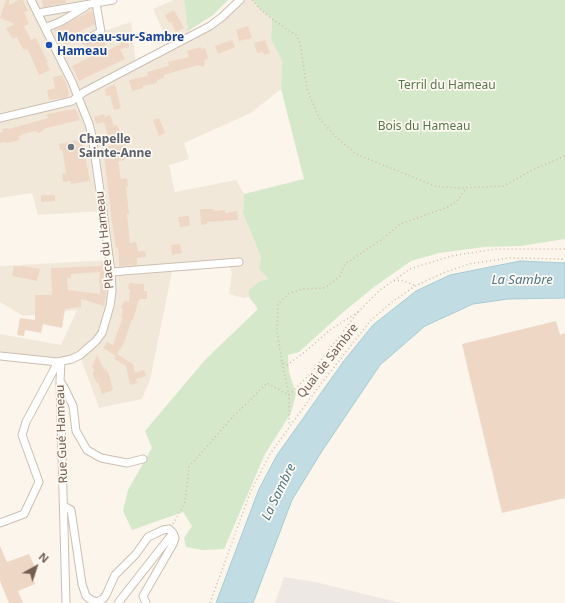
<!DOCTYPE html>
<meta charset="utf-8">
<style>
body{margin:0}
#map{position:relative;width:565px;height:603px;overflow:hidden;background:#fbf5eb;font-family:"Noto Sans",sans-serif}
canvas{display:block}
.north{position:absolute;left:16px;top:547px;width:40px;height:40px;-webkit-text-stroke:3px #fef9f2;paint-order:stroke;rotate:40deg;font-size:11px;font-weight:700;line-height:16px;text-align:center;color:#745e50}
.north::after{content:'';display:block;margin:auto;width:14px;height:18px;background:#745e50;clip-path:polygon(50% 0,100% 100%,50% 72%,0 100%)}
</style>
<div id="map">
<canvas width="565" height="603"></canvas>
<div class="north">N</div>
</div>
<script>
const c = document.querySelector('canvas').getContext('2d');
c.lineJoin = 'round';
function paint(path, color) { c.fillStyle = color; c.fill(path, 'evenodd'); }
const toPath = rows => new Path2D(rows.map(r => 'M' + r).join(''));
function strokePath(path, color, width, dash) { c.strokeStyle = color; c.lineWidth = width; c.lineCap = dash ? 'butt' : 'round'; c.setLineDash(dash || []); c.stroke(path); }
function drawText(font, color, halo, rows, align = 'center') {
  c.font = font + ' "Noto Sans",sans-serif'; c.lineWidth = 3.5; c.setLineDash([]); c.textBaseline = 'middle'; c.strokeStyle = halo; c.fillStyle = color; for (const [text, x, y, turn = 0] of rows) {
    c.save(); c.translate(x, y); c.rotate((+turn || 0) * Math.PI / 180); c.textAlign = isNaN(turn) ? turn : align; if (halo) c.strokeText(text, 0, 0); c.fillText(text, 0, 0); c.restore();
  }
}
paint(toPath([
 [0,0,113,0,96,3,101,32,131,22,136,65,170,48,153,9,174,0,184,0,188,30,195,35,240,0,252,0,260,9,272,19,271,39,282,61,281,89,251,113,184,143,189,159,169,165,175,192,236,180,244,194,243,213,261,257,259,269,270,279,249,290,249,297,243,298,229,294,232,273,228,263,173,267,150,380,142,399,99,408,80,356,72,359,0,356,0,334,61,345,77,310,23,316,0,302,0,266,110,260,103,211,38,215,32,193,0,198]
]), '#f2e8da');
paint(toPath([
 [284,577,315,582,401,603,275,603]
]), '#ede8e3');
paint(toPath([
 [184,0,228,0,213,15,188,31],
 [252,0,565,0,565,239,521,246,484,247,439,253,411,261,374,287,341,314,299,352,288,355,289,372,296,394,291,413,265,454,224,549,203,550,186,547,184,538,192,526,183,512,132,530,123,511,128,490,152,448,145,431,205,360,258,309,249,297,249,290,260,281,269,279,259,269,261,257,243,213,244,194,304,179,281,89,282,61,271,39,272,19,260,9]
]), '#d5e8ca');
const water = toPath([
 [520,261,565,263,565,298,508,299,473,304,425,326,380,365,322,451,292,500,253,603,216,603,259,489,277,455,343,362,373,325,416,291,450,275,520,261]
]);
paint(water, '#c1dde3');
strokePath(water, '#a8cbd4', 1);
paint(toPath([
 [6,0,9,0,9,5,19,0,23,0,28,11,24,12,29,24,24,26,31,40,36,38,48,62,46,63,50,70,39,75,28,50,23,49,17,37,13,39,6,28,15,24,0,18],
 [42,0,66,0,66,3,43,7],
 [92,10,95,24,79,32,80,34,73,38,74,40,65,45,63,40,60,41,54,30],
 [174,10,184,28,176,32,171,22,169,23,165,15],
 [248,26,252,38,239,41,236,30],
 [126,34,129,47,120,49,125,59,79,81,72,66,90,57,85,45,104,37,106,51,121,44,120,35],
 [232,40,235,47,218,54,215,46],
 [265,40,270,53,264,55,263,52,257,53,254,43],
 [201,47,201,49,205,48,208,58,204,60,205,64,203,67,198,65,164,75,164,78,157,80,157,83,143,86,143,88,132,91,129,80,148,76,147,72,169,66,168,62,189,57,187,51],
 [62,75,67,86,69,94,68,97,49,100,47,90,55,88,53,77],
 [115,84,121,108,114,110,110,95,106,96,105,89],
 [73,109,76,110,80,120,46,128,39,133,35,131,23,134,23,135,18,136,20,140,6,143,5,142,0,143,0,133,3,132,2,129,8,128,9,129,48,118,47,114],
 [104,114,105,117,110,115,114,126,117,125,126,143,125,160,118,161,121,179,127,178,128,186,126,187,129,214,127,214,130,243,136,242,138,251,145,251,146,257,137,258,137,265,119,266,118,247,116,248,112,223,103,147,111,146,104,122,96,124,94,117],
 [159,118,165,133,159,136,153,120],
 [77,140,77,142,82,141,90,181,71,184,71,181,63,182,62,174,66,173,63,154,62,150,60,150,59,144],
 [41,195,55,195,55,201,41,202],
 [200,209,214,209,214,211,225,210,225,213,237,211,238,220,207,222,207,224,201,225],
 [189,216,190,226,180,227,178,217],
 [180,244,182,253,172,255,171,245],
 [102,261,105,261,106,278,106,296,104,306,81,299,81,307,65,309,62,328,43,324,41,333,25,330,24,336,17,335,20,318,35,320,35,295,52,295,51,268,101,266],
 [100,272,99,283,100,284,100,294,68,290,67,278,71,278,71,274],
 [14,266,21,267,22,266,40,269,37,281,12,276],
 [129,283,144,284,144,291,147,291,147,299,139,299,133,320,132,319,124,343,117,354,133,364,135,373,144,370,146,376,136,379,137,383,130,385,126,366,114,359,116,356,103,348,107,342,113,345,123,317,121,317,123,309,121,308,124,301,129,302,130,289,128,289],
 [556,321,560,335,565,333,565,498,502,513,462,344],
 [97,355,104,370,105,368,109,374,113,390,102,394,98,382,97,383,93,375,93,372,95,371,92,367],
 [0,546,7,562,29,554,35,567,32,568,36,576,33,578,35,584,18,591,23,603,9,603,0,581]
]), '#eed7c5');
const minor = toPath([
 [38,13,113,0],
 [45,28,62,21,85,7],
 [85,40,101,32,96,3],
 [0,118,72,101,84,92,210,26,222,17,240,0],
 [111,272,239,262],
 [0,356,58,362,72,359,80,355,96,341,102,333,110,306,112,291,111,272,103,211,92,136,89,124,72,82,31,0],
 [61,362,60,381,66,603],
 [60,381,65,389,73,406,76,431,87,450,101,458,127,463,143,459],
 [64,506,71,510,82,584,86,596,91,600,97,602,103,599,106,595,115,575,136,554,148,537,163,530,169,529,173,533,175,538,173,544,143,596,146,603],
 [0,523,24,514,39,482,22,435,26,422,58,362],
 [118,603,173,533]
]);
strokePath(minor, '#ccbeb2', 9);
strokePath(toPath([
 [252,0,260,9,272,19,296,35,300,43,307,89,316,111,320,119,337,138,356,154,435,186,458,188,504,186,532,170,565,156],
 [394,281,401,280,414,285],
 [358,312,330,330,301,355,287,365,282,363,277,330,278,304,288,294,302,289,325,288,340,276,345,264,384,238,400,224,448,207,457,201,467,187],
 [282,363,289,395,289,426],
 [289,395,311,373,358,312,380,290,410,269,451,256,495,249,565,249],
 [173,524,185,502,189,467,231,419,267,383,289,395],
 [210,603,250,493,270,454,320,385,371,320,392,302,415,286,443,273,469,264,509,258,565,259]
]), '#d3baa8', 1.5, [1, 3]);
strokePath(minor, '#fff', 7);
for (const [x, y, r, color] of [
 [49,45,4,"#1a4fb4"],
 [71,147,4,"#6b7280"]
]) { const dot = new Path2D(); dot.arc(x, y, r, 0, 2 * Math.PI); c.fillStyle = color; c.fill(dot); strokePath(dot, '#fef9f2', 1.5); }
drawText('bold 12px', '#164399', '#fef9f2', [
 ["Monceau-sur-Sambre",57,38],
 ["Hameau",57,52]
], 'left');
drawText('12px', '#557849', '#fef9f2', [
 ["Terril du Hameau",447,86],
 ["Bois du Hameau",424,127]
]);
drawText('bold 12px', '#5b616d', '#fef9f2', [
 ["Chapelle",79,140],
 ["Sainte-Anne",79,154]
], 'left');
drawText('12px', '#745e50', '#fef9f2', [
 ["Place du Hameau",105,240,-96],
 ["Quai de Sambre",328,361,-52],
 ["Rue Gué Hameau",62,434,-92]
]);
drawText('italic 13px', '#4c7985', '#fef9f2', [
 ["La Sambre",522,280],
 ["La Sambre",279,492,-64]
]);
</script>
